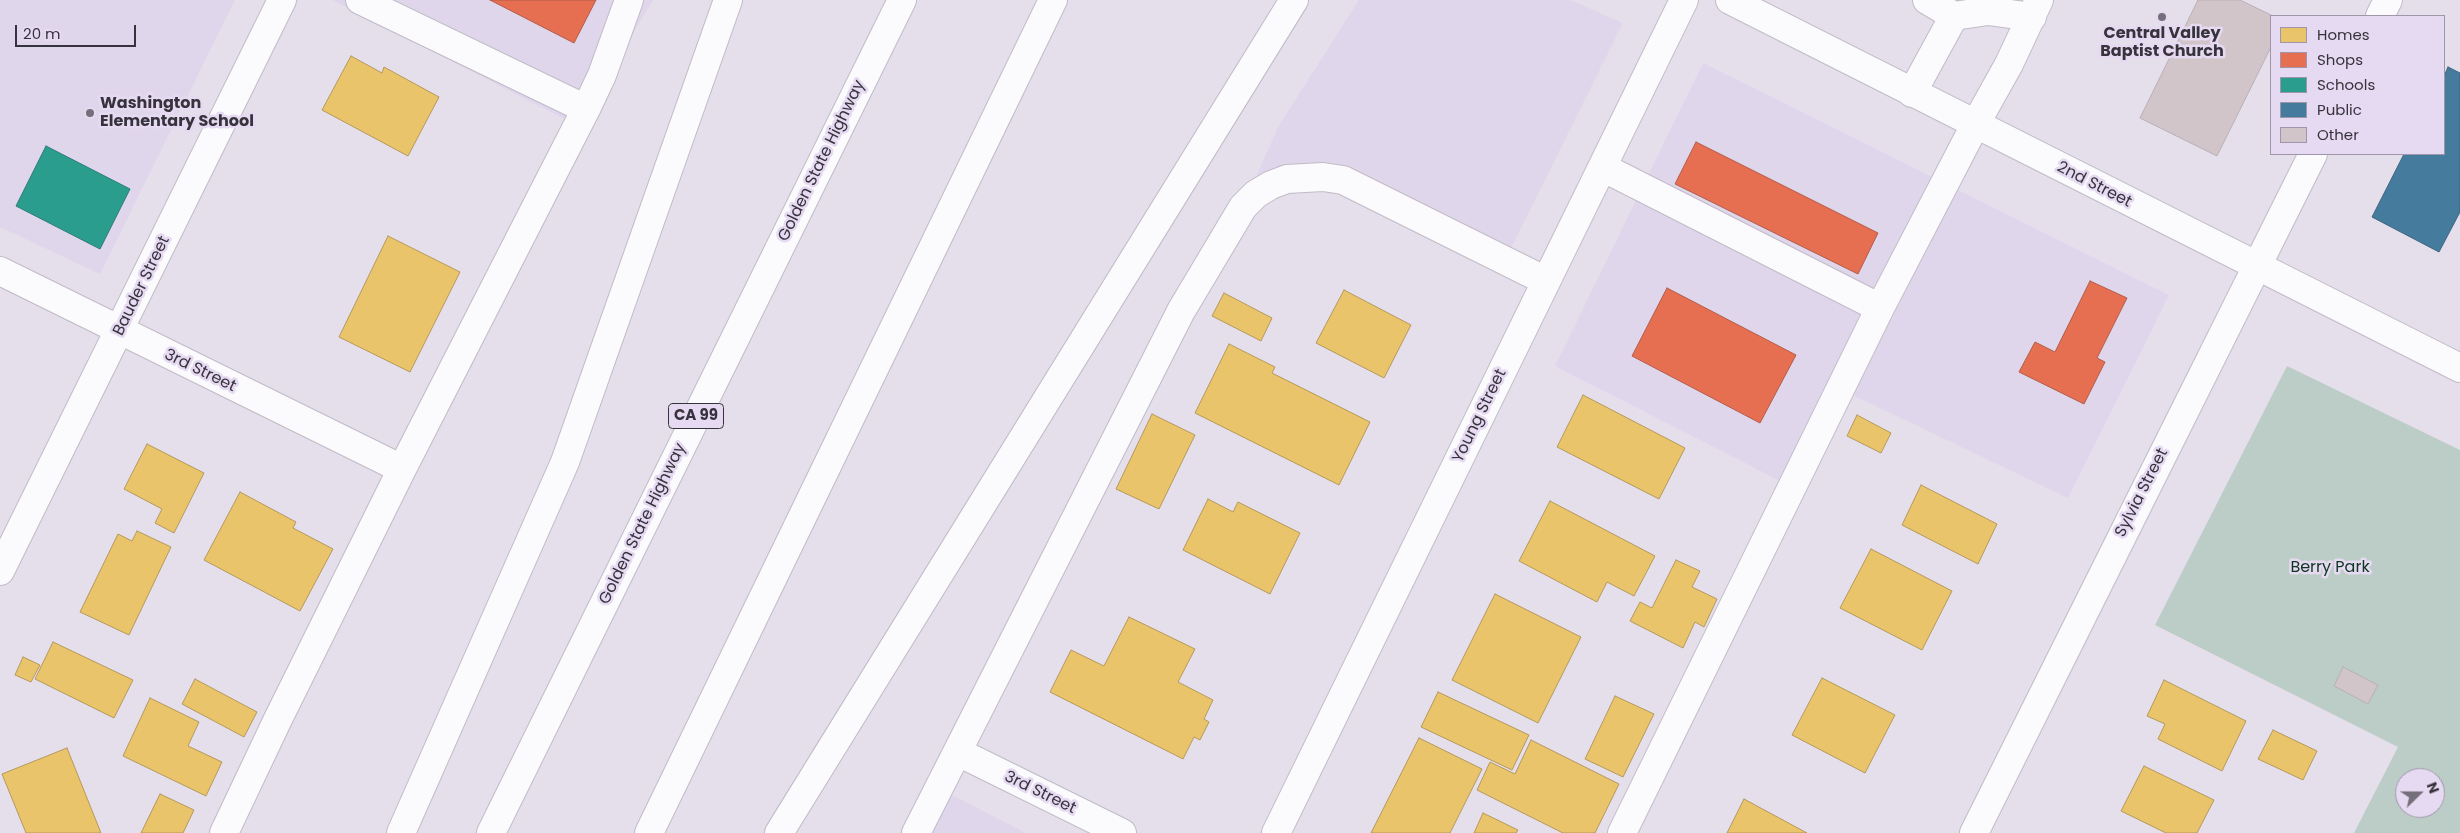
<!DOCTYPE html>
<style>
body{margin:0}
#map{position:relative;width:2460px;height:833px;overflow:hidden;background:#e5dfec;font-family:Poppins,sans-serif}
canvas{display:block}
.legend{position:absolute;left:2270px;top:15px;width:175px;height:140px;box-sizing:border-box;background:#e5daf1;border:1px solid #9f97a9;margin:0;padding:6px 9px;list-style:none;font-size:15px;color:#37333c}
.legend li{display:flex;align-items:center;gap:10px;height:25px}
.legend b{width:25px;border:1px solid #9f97a9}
.north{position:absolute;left:2395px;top:768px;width:50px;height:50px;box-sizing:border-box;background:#e5daf1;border:1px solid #9f97a9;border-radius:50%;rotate:68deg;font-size:14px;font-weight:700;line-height:20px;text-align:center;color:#37333c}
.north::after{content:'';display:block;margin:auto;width:18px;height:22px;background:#746f7a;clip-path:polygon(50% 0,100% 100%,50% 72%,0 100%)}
.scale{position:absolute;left:15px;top:25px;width:121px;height:22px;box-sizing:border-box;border:2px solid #37333c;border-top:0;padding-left:6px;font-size:15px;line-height:18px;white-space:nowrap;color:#37333c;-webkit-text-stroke:4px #e5daf1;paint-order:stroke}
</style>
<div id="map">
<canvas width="2460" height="833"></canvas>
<ul class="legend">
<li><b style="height:14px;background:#e9c46a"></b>Homes</li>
<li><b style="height:14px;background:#e76f51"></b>Shops</li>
<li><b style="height:14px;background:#2a9d8f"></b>Schools</li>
<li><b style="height:14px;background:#457b9d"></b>Public</li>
<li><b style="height:14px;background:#d2c5ca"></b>Other</li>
</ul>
<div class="north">N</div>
<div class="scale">20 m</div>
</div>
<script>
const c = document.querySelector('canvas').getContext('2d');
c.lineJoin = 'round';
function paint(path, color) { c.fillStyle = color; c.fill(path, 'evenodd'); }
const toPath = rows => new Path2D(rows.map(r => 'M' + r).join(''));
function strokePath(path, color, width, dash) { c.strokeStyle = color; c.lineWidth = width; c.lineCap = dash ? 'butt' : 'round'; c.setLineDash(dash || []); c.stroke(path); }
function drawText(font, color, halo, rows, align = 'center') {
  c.font = font + ' Poppins,sans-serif'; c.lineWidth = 5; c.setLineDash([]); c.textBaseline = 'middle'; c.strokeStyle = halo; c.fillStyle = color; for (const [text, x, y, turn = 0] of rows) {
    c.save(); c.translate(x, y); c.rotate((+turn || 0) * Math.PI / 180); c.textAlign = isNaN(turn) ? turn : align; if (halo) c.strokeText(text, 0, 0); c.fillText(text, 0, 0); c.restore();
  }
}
paint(toPath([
 [0,0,235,0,100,274,0,227],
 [332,0,653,0,578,126],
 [1359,0,1570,0,1623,23,1505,260,1323,177,1243,207,1278,127],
 [1703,63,2169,295,2068,498,1840,389,1792,487,1555,366],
 [938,788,1026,833,916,833]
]), '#e0d6eb');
paint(toPath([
 [2287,366,2460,450,2460,833,2354,833,2398,747,2155,625],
 [2405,778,2435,778,2435,808,2405,808]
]), '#bccdc7');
const homes = toPath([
 [351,56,382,73,384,67,439,97,408,156,322,110,351,56],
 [388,236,460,272,410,372,339,337,388,236],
 [1344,290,1411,325,1384,378,1316,343,1344,290],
 [1224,293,1272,318,1261,341,1212,316,1224,293],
 [1229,344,1275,367,1272,373,1370,422,1339,485,1195,413,1229,344],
 [1583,395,1685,448,1659,499,1557,447,1583,395],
 [1152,414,1195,435,1159,509,1116,489,1152,414],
 [1857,415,1891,433,1881,453,1847,436,1857,415],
 [147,444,204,473,174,533,155,523,162,509,124,489,147,444],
 [1921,485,1997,524,1978,564,1902,525,1921,485],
 [240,492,296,522,293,528,333,549,300,611,204,560,240,492],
 [1208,499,1233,512,1238,502,1300,533,1270,594,1183,550,1208,499],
 [1550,501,1655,556,1634,596,1607,582,1597,602,1519,561,1550,501],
 [137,531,171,547,129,635,80,612,118,534,132,541,137,531],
 [1871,549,1952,591,1922,650,1840,608,1871,549],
 [1676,560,1700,571,1692,587,1717,599,1704,627,1695,622,1683,648,1630,621,1640,602,1652,608,1676,560],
 [1495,594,1581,637,1538,723,1452,680,1495,594],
 [1129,617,1195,649,1178,682,1213,700,1204,719,1209,722,1200,740,1194,737,1183,759,1050,692,1071,650,1104,666,1129,617],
 [53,642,133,680,114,718,35,679,53,642],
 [23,657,40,665,31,682,15,675,23,657],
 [1822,678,1895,715,1865,773,1792,735,1822,678],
 [195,679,257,712,244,737,182,704,195,679],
 [2164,680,2246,721,2222,771,2158,739,2165,724,2147,716,2164,680],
 [1438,692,1529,735,1512,770,1421,727,1438,692],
 [1615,696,1654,714,1623,777,1585,759,1615,696],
 [150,698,199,722,188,746,222,762,206,796,123,756,150,698],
 [2273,730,2317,751,2303,780,2258,759,2273,730],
 [1419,738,1482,769,1450,833,1371,833,1419,738],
 [1531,740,1619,784,1595,833,1563,833,1477,790,1490,762,1515,774,1531,740],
 [67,748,101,833,26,833,2,774,67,748],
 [2144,766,2214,800,2197,833,2166,833,2121,811,2144,766],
 [160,794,194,810,183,833,141,833,160,794],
 [1744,799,1807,833,1727,833,1744,799],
 [1483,813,1518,830,1516,833,1474,833,1483,813]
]);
paint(homes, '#e9c46a');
strokePath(homes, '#b4985c', 1);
const shops = toPath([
 [490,0,596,0,574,43,490,0],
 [1696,142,1878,233,1858,274,1675,184,1696,142],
 [2090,281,2127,298,2097,358,2105,362,2084,404,2019,372,2035,342,2055,352,2090,281],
 [1667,288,1796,355,1760,423,1632,356,1667,288]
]);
paint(shops, '#e76f51');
strokePath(shops, '#b25d4b', 1);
const schools = toPath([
 [46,146,130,189,100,249,16,206,46,146]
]);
paint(schools, '#2a9d8f');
strokePath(schools, '#2e7d76', 1);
const public = toPath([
 [2448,67,2460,73,2460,212,2439,252,2372,217,2404,154,2444,154,2444,76,2448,67]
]);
paint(public, '#457b9d');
strokePath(public, '#416580', 1);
const building = toPath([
 [2198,0,2240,0,2273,16,2271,47,2217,156,2140,118,2198,0],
 [2343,667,2378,685,2368,704,2334,686,2343,667]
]);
paint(building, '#d2c5ca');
strokePath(building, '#b7b0b5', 1);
const minor = toPath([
 [1927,0,1954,16],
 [2380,16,2388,0],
 [1912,93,1954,16,1988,11,2032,17],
 [586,109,602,75,629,0],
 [1604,168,1880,308],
 [0,271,402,469],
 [0,571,282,0],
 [958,752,1122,833],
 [224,833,278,719,402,469,586,109,360,0],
 [916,833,1181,311,1243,207,1256,194,1271,185,1287,179,1323,177,1343,180,1546,281],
 [1276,833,1684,0],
 [1622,833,1880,308,1975,125,2009,64,2039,0],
 [1974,833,2313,154]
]);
const major = toPath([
 [1730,0,2460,368]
]);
const highway = toPath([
 [401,833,565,462,728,0],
 [491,833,902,0],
 [649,833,1053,0],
 [779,833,1294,0]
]);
strokePath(minor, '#c0bbc6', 30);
strokePath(major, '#c0bbc6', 30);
strokePath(highway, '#c0bbc6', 30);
strokePath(minor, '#fbfafc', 28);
strokePath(major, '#fbfafc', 28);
strokePath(highway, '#fbfafc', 28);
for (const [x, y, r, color] of [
 [2162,17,5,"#746f7a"],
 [90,113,5,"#746f7a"]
]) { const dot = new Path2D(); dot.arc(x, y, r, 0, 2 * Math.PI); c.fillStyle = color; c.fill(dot); strokePath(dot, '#e5daf1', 2); }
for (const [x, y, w] of [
 [696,416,55]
]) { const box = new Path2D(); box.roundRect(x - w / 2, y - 12.5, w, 25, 4); c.fillStyle = '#e5daf1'; c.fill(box); strokePath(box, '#37333c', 1); }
drawText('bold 15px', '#37333c', null, [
 ["CA 99",696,416]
]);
drawText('bold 16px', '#37333c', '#e5daf1', [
 ["Central Valley",2162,34],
 ["Baptist Church",2162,52],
 ["Washington",100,104,"left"],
 ["Elementary School",100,122,"left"]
]);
drawText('16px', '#37333c', '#e5daf1', [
 ["Golden State Highway",822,161,-64],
 ["2nd Street",2094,185,27],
 ["Bauder Street",142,286,-64],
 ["3rd Street",200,371,26],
 ["Young Street",1480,416,-64],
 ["Sylvia Street",2142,493,-63],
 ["Golden State Highway",643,524,-64],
 ["3rd Street",1040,793,26]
]);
drawText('16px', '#0e3520', '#e5daf1', [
 ["Berry Park",2330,568]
]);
</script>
